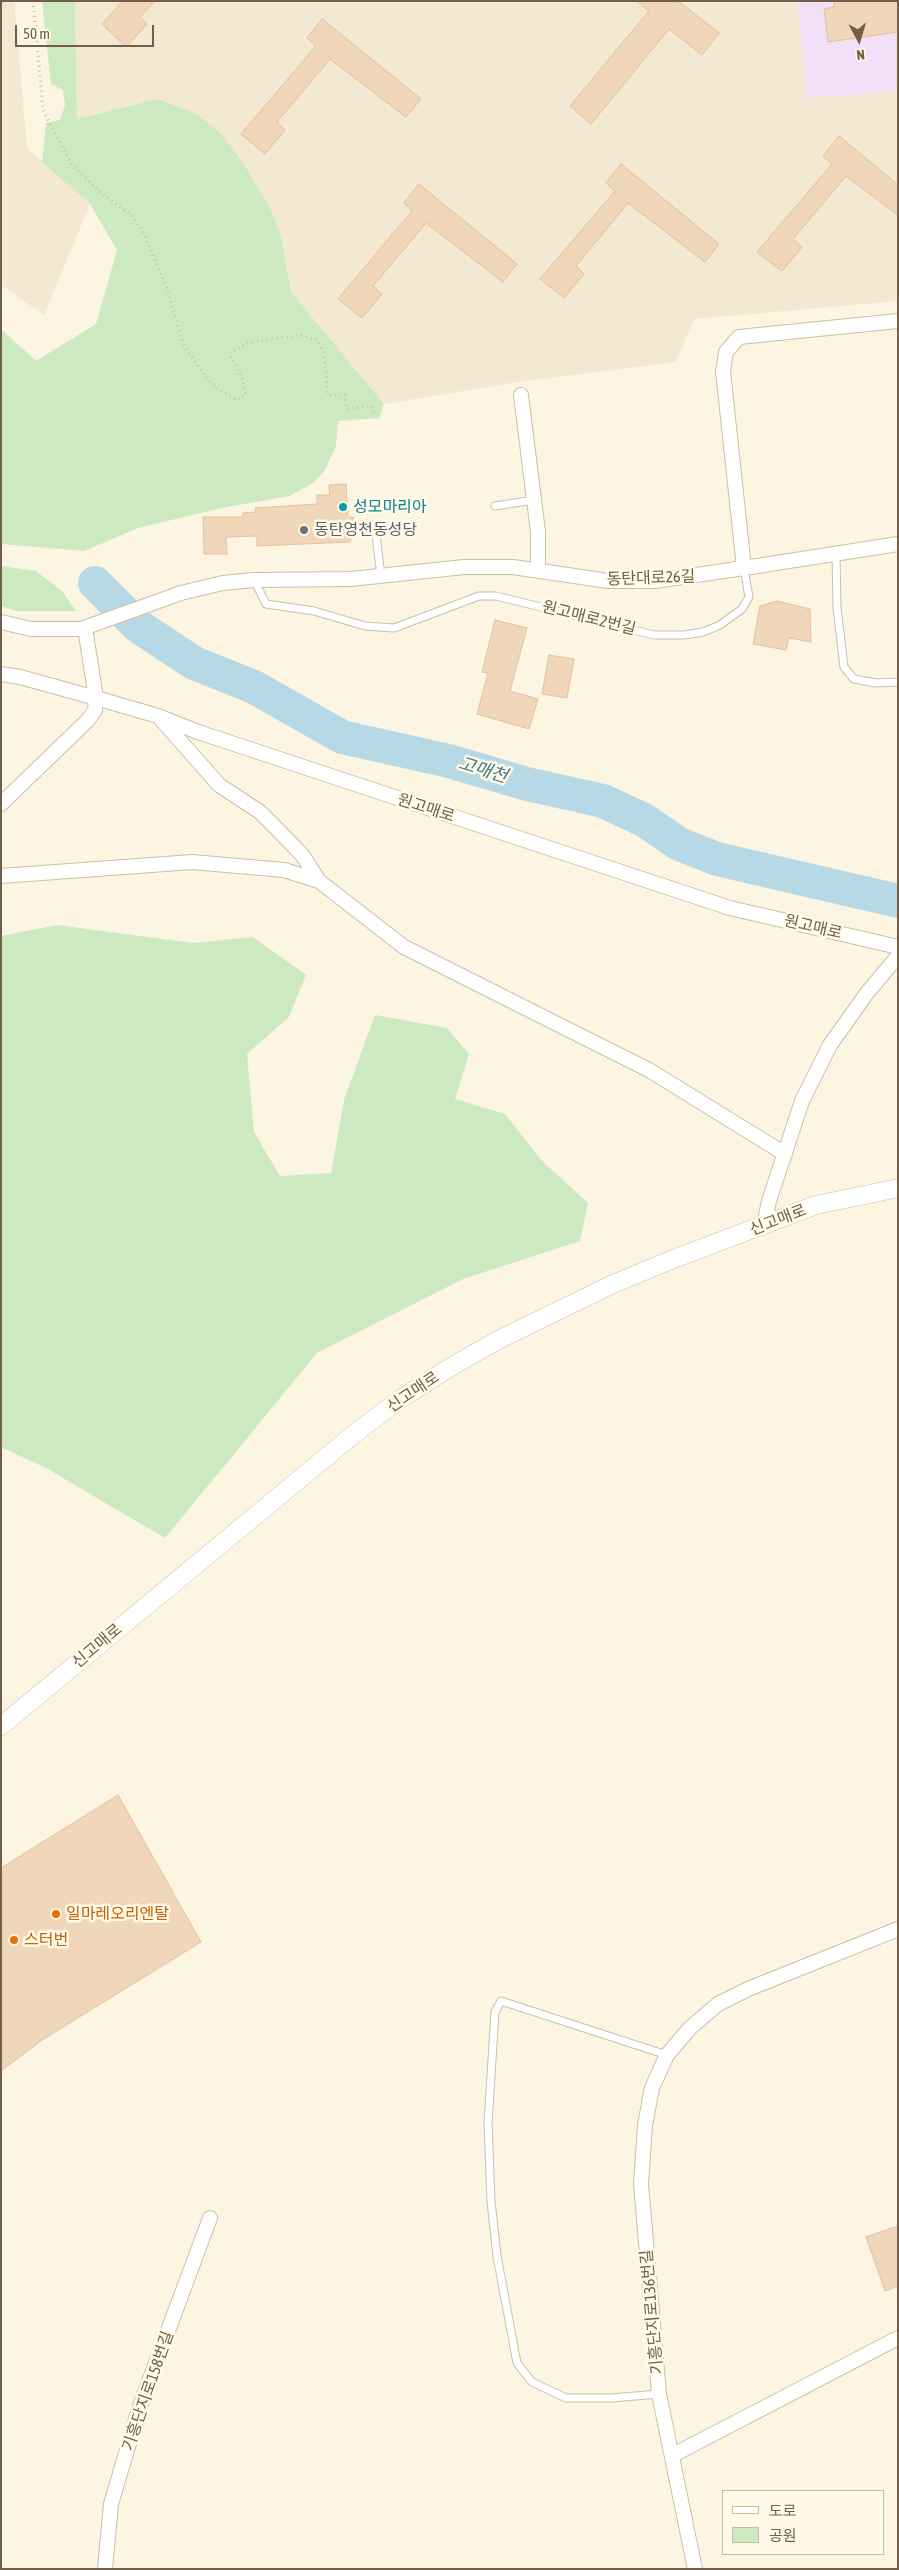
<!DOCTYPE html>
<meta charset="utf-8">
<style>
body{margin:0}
#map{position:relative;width:899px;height:2570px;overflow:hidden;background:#fcf5e2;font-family:"Asap Condensed","Noto Sans KR",sans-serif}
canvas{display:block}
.frame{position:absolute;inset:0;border:2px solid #735e49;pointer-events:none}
.legend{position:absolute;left:722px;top:2490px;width:162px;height:65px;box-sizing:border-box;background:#fff9e8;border:1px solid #c7bba8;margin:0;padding:6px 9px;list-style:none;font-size:15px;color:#735e49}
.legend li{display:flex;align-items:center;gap:10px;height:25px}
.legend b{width:25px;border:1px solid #c7bba8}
.north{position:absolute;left:834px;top:15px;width:50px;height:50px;-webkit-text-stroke:4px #fff9e8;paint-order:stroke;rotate:174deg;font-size:14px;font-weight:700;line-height:20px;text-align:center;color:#735e49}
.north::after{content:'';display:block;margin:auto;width:18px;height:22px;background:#735e49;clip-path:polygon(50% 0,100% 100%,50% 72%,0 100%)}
.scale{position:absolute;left:15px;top:25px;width:139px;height:22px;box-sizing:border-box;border:2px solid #735e49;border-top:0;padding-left:6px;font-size:15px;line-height:18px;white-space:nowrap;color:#735e49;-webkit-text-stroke:4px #fff9e8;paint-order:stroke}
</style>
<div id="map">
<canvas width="899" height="2570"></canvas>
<div class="frame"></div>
<ul class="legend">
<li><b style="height:6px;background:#fff"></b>도로</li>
<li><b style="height:14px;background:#cce9c1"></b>공원</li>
</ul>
<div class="north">N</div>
<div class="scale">50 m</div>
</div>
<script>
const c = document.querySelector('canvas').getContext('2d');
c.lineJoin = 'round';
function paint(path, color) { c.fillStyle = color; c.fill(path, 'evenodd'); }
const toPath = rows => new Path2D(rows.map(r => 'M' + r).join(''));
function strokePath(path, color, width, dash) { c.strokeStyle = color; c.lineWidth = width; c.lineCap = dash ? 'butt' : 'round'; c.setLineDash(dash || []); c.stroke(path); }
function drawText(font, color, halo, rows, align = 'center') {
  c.font = font + ' "Asap Condensed","Noto Sans KR",sans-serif'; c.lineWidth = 5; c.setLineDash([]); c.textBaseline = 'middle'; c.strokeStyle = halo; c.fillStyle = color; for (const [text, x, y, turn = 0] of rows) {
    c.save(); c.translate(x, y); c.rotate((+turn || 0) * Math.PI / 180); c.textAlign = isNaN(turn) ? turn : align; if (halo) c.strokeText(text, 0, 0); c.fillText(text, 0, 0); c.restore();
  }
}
paint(toPath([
 [1,1,14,1,27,148,90,204,44,315,1,285],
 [75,1,798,1,807,98,898,91,898,301,694,319,676,362,511,383,384,404,291,292,281,236,157,99,77,119]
]), '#f3e8d1');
paint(toPath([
 [798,1,898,1,898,91,807,98]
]), '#f2dff8');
paint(toPath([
 [42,1,75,1,77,119,157,99,197,114,222,135,246,168,270,208,281,236,291,292,384,404,379,418,338,421,336,446,325,470,313,483,289,496,222,508,138,528,84,551,1,544,1,329,36,361,96,324,117,250,90,204,42,162,46,123,60,120,65,105,63,90,51,84],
 [1,566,36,571,62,591,76,611,16,611,1,606],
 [57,925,193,943,253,937,306,975,289,1017,247,1054,254,1132,280,1176,331,1173,344,1100,375,1015,447,1028,469,1054,455,1099,505,1114,541,1160,588,1203,580,1241,463,1279,317,1353,165,1538,46,1468,1,1447,1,936]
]), '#cce9c1');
strokePath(toPath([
 [95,583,138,626,194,663,254,687,342,737,449,761,527,784,603,801,644,820,679,844,717,859,898,901]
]), '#b7d8e5', 34);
const building = toPath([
 [123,1,155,1,140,17,147,24,126,47,102,24,123,1],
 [637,1,678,1,719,33,702,55,669,29,591,124,570,106,649,11,637,1],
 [834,1,898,1,898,32,828,42,824,9,834,7,834,1],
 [322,19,421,99,406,117,330,59,277,122,285,130,265,154,241,134,316,46,307,38,322,19],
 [839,136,898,185,898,215,846,176,793,239,802,247,782,271,757,252,832,164,823,156,839,136],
 [621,164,719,244,705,262,628,203,576,266,584,274,564,298,540,279,615,191,606,183,621,164],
 [419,184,517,264,503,282,426,223,373,286,382,294,362,318,338,299,412,211,404,203,419,184],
 [346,484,348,517,353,517,354,531,350,542,257,546,257,536,226,537,227,554,204,554,203,517,243,517,243,513,256,512,255,508,317,504,317,495,330,495,329,485,346,484],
 [777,601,810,609,811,642,789,638,786,650,753,644,760,606,777,601],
 [495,620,527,628,510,691,538,699,529,729,477,714,488,673,482,672,495,620],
 [549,655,574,659,567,698,542,694,549,655],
 [118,1795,201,1942,42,2040,1,2071,1,1868,118,1795],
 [898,2226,898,2286,885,2291,866,2237,898,2226]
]);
paint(building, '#f1d7ba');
strokePath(building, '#e3c09b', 1);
const service = toPath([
 [495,506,534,500],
 [376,535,381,576],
 [836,553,837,608,844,667,854,679,876,683,898,682],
 [254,580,266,604,314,611,365,626,394,628,479,596,496,596,654,635,684,635,703,632,720,625,742,609,749,597,744,568],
 [659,2394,611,2398,566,2398,532,2382,517,2363,497,2256,491,2201,488,2123,495,2012,501,2001,667,2055]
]);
const minor = toPath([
 [521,395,538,532,538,571],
 [744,568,898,544],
 [1,622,31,629,81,629,181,593,223,583,254,580,351,579,464,567,513,567,608,581,655,581,744,568,723,371,726,352,739,337,898,321],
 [1,674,20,677,96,698,85,628],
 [160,718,219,785,260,812,280,832,303,856,319,881,404,947,649,1070,785,1154],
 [1,804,88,720,95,710,96,698,158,716,198,732,730,908,898,947],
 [1,876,192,862,284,870,319,881],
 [764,1225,769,1201,802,1101,830,1045,867,993,898,956],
 [673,2455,898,2338],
 [105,2569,111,2504,140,2406,210,2218],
 [695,2569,659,2394,641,2184,645,2125,652,2088,667,2055,690,2028,718,2004,748,1989,898,1929]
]);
const tertiary = toPath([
 [1,1726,359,1430,402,1398,449,1368,498,1340,613,1284,676,1258,816,1205,898,1188]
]);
strokePath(service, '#cdbea9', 9);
strokePath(minor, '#cdbea9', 16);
strokePath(tertiary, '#cdbea9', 19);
strokePath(toPath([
 [33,1,43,110,71,164,99,191,131,215,143,231,167,289,183,344,208,380,221,391,237,400,246,395,242,377,229,353,250,342,301,335,317,340,324,353,328,395,345,395,347,409,372,406,374,415]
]), '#d6bb9e', 3, [1, 4]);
strokePath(service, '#fff', 7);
strokePath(minor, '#fff', 14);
strokePath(tertiary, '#fff', 18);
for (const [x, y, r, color] of [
 [343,507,5,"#0f9aa8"],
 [304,530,5,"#6b7280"],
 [56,1914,5,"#e8710a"],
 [14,1940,5,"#e8710a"]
]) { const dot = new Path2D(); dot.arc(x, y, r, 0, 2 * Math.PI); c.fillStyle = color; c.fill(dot); strokePath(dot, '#fff9e8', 2); }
drawText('16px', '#0d838f', '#fff9e8', [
 ["성모마리아",353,507]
], 'left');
drawText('16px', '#5b616d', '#fff9e8', [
 ["동탄영천동성당",314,530]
], 'left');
drawText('16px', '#735e49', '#fff9e8', [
 ["동탄대로26길",651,578,-2],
 ["원고매로2번길",589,618,14],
 ["원고매로",426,808,18],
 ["원고매로",813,927,13],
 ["신고매로",778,1220,-21],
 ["신고매로",413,1392,-34],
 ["신고매로",97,1646,-40],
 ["기흥단지로136번길",652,2312,-95],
 ["기흥단지로158번길",148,2391,-71]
]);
drawText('16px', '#c56008', '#fff9e8', [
 ["일마레오리엔탈",66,1914],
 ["스터번",24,1940]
], 'left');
drawText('italic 18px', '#46788e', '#fff9e8', [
 ["고매천",483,770,17]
]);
</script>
